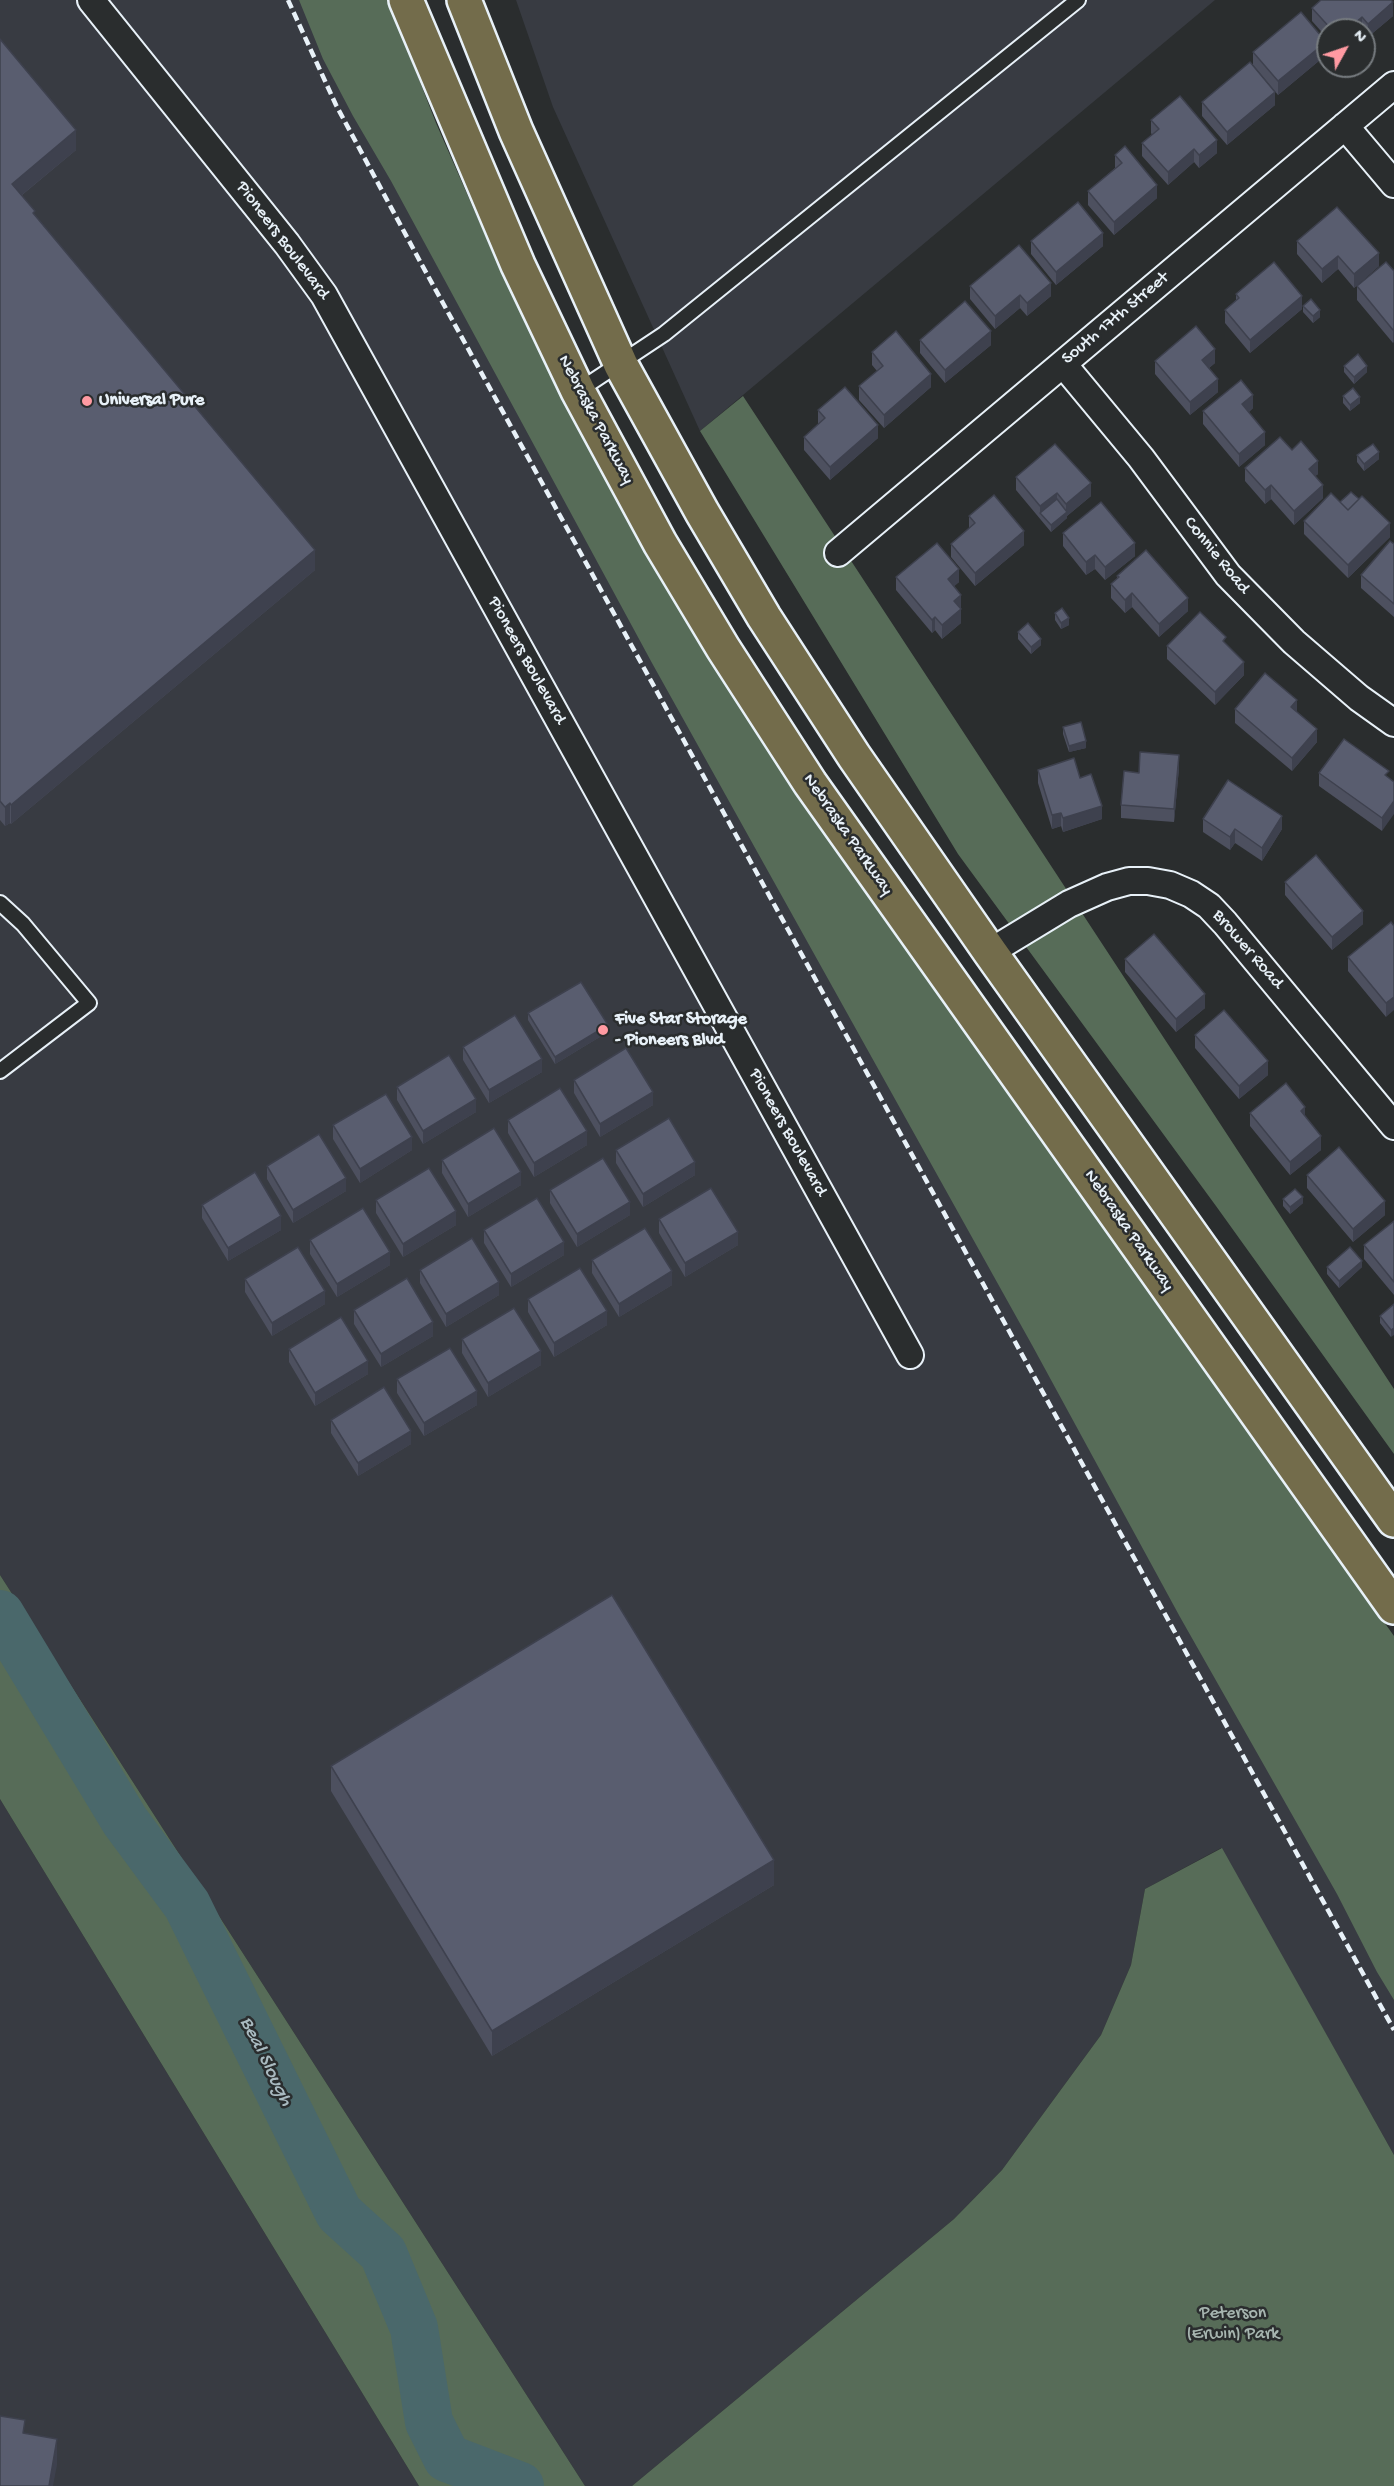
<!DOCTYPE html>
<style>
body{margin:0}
#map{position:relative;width:1394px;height:2486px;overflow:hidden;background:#2a2d2e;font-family:"Gochi Hand",sans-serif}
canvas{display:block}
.north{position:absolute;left:1316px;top:18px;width:60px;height:60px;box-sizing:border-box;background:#2a2d2e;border:2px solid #767b7f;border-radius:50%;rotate:50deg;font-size:16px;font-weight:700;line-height:24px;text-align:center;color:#e8f1f8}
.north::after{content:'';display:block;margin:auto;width:21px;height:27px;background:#ff9aa2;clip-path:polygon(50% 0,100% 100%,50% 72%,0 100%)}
</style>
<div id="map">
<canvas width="1394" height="2486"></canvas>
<div class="north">N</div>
</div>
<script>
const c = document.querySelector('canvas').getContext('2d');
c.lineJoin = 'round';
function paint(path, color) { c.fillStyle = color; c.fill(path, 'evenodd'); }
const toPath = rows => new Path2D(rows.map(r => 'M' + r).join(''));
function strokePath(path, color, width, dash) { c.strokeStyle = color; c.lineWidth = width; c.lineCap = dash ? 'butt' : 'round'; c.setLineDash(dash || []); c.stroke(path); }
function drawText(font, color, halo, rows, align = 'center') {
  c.font = font + ' "Gochi Hand",sans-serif'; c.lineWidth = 5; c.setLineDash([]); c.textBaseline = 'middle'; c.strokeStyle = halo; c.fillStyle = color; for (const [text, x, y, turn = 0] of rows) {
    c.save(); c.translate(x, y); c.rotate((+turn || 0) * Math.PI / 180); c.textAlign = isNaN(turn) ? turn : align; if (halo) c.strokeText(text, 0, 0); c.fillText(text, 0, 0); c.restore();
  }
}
paint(toPath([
 [0,0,326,0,1394,1850,1394,2155,1221,1848,1145,1889,1131,1965,1101,2035,1002,2170,954,2219,632,2486,585,2486,0,1575],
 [516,0,1215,0,700,431,553,107],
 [0,1799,419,2486,0,2486]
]), '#383b42');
paint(toPath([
 [299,0,388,0,436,123,503,276,537,347,627,517,714,664,807,807,899,940,1394,1636,1394,2000,1377,1972,1337,1894,1180,1617,1032,1345,652,663,391,181,353,116,323,59],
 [743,396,1394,1389,1394,1454,1216,1206,958,854,700,431],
 [0,1575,585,2486,419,2486,0,1799],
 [1222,1848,1394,2155,1394,2486,632,2486,954,2219,1002,2170,1101,2035,1131,1965,1145,1889]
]), '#576c58');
strokePath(toPath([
 [0,1614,125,1821,187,1905,339,2213,383,2253,414,2328,429,2422,447,2458,520,2486]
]), '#4a686b', 48);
const service = toPath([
 [578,391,664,334,1078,0],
 [0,903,23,924,89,1003,0,1071]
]);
const minor = toPath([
 [91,0,287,244,324,295,910,1355],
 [1345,126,1394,184],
 [1063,364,1141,458,1228,575,1294,642,1359,698,1394,723],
 [838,553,1394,85],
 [990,952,1069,904,1107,887,1129,881,1148,881,1170,885,1191,894,1209,906,1225,923,1394,1126]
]);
const primary = toPath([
 [406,0,518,265,578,391,660,543,723,648,810,783,1394,1607],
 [464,0,516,131,621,365,702,512,764,617,854,756,990,952,1394,1520]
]);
strokePath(service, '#e8f1f8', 18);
strokePath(minor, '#e8f1f8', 30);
strokePath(primary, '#e8f1f8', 38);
strokePath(service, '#2a2d2e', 14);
strokePath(minor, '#2a2d2e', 26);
strokePath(primary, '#736c4b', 33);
strokePath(toPath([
 [288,0,336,105,422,265,1394,2030]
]), '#e8f1f8', 4.5, [9, 4.5]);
paint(toPath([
 [1312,8,1393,16,1368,37,1364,33,1364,30,1328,30,1328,39,1312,21],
 [0,39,76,150,22,195,35,216,315,570,11,824,10,823,5,826,0,820],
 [1253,52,1326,55,1278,95,1253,65],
 [1202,102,1275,105,1227,145,1202,116],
 [1151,120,1217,153,1199,168,1194,162,1168,185,1142,156,1142,143,1152,135,1151,133],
 [1115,155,1157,198,1114,235,1088,205,1088,191,1115,168],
 [1031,241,1103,246,1056,285,1031,254],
 [1297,241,1379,266,1354,288,1338,269,1322,283,1297,254],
 [1394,271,1393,343,1357,300,1357,286],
 [970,286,1051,296,1027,316,1020,308,995,329,970,299],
 [1236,294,1302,309,1250,353,1225,323,1225,310,1236,300],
 [1303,306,1320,317,1313,323,1303,312],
 [920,340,991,345,945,383,920,353],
 [872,352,931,387,884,428,859,400,859,386,877,371,872,365],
 [1155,361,1215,363,1209,368,1218,392,1190,415,1155,374],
 [1344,366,1367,372,1354,384,1344,372],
 [1343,396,1360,403,1350,411,1343,403],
 [1253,408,1249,412,1265,445,1239,467,1203,424,1203,411],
 [818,410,878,438,830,480,804,450,804,437,819,424,818,423],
 [1292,450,1318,474,1315,476,1323,498,1294,525,1271,499,1265,504,1245,481,1245,468],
 [1357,455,1379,459,1364,471,1357,462],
 [1016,477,1091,496,1067,516,1067,518,1051,532,1016,490],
 [1359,499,1390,537,1348,578,1304,534,1304,521,1340,502],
 [969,516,1024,545,975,586,951,557,951,544,969,528],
 [1063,533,1135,556,1105,580,1095,569,1086,575,1063,546],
 [1394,544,1394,617,1361,588,1361,575],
 [1117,576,1188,611,1159,637,1132,607,1125,613,1111,598,1111,584,1117,579],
 [896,577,959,582,954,586,961,609,961,623,942,639,935,630,932,633,896,590],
 [1055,613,1069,625,1061,629,1055,620],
 [1018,632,1041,645,1031,654,1018,639],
 [1167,646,1244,675,1215,705,1167,659],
 [1235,709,1317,742,1292,771,1235,723],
 [1063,727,1086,748,1069,752,1063,734],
 [1179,768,1174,822,1121,818,1121,805,1139,773],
 [1038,770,1080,778,1102,819,1063,832,1061,826,1052,829,1038,783],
 [1319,773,1389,778,1382,831,1319,786],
 [1203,819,1282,829,1262,861,1235,843,1230,850,1203,832],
 [1285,882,1363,924,1332,950,1285,895],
 [1394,926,1386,1017,1348,971,1348,957],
 [1125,959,1205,1008,1176,1032,1125,972],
 [528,1013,608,1032,555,1064,528,1020],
 [1195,1035,1268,1075,1239,1099,1195,1048],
 [463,1047,542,1072,489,1103,463,1060],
 [574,1080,653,1105,600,1137,574,1093],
 [397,1087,476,1112,423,1144,397,1100],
 [1250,1113,1305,1117,1321,1150,1290,1175,1250,1126],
 [508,1120,587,1145,534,1177,508,1133],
 [333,1125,412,1150,360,1183,333,1139],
 [616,1150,695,1175,643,1207,616,1163],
 [442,1160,521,1185,468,1217,442,1173],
 [267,1166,346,1191,293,1223,267,1179],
 [1307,1175,1385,1215,1353,1242,1307,1188],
 [550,1190,630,1215,577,1247,550,1203],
 [1283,1199,1303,1203,1290,1214,1283,1206],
 [376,1200,456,1225,403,1257,376,1213],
 [202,1205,281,1230,228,1261,202,1218],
 [659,1219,738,1245,685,1277,659,1233],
 [1394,1222,1394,1295,1364,1259,1364,1245],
 [484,1230,564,1255,511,1287,484,1243],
 [310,1240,390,1265,337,1297,310,1254],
 [592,1260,672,1285,619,1317,592,1273],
 [1327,1267,1362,1267,1339,1288,1327,1274],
 [420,1270,499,1295,446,1327,420,1283],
 [245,1279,325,1304,272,1336,245,1292],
 [528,1299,607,1325,554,1357,528,1312],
 [1394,1304,1391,1337,1380,1323,1380,1316],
 [354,1310,433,1336,381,1367,354,1324],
 [462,1339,541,1365,488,1397,462,1353],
 [289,1349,368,1374,315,1406,289,1362],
 [397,1379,477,1405,424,1436,397,1393],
 [331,1420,411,1444,358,1476,331,1433],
 [331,1766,774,1885,492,2056,331,1791]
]), '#4d505f');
paint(toPath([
 [1393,2,1393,16,1368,37,1368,24],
 [1362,17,1362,30,1347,30],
 [1326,42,1326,55,1278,95,1278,81],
 [1275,92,1275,105,1227,145,1227,132],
 [76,130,76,150,12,203,12,184],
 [1217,140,1217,153,1199,168,1199,155],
 [1194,149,1194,162,1168,185,1168,172],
 [1157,185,1157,198,1114,235,1114,222],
 [1103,233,1103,246,1056,285,1056,272],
 [1379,253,1379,266,1354,288,1354,274],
 [1338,256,1338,269,1322,283,1322,269],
 [1051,283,1051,296,1027,316,1027,303],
 [1020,295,1020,308,995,329,995,316],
 [1302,296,1302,309,1250,353,1250,340],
 [1320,310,1320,317,1313,323,1313,316],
 [1394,329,1394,342,1393,343,1393,330],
 [991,331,991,345,945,383,945,370],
 [1215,349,1215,363,1202,374,1202,360],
 [1367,366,1367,372,1354,384,1354,377],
 [931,374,931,387,884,428,884,415],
 [1218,379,1218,392,1190,415,1190,402],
 [1253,395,1253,408,1242,417,1242,404],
 [1360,397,1360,403,1350,411,1350,405],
 [878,425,878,438,830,480,830,467],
 [1265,432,1265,445,1239,467,1239,454],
 [1379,452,1379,459,1364,471,1364,464],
 [1318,461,1318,474,1309,482,1309,469],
 [1091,483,1091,496,1067,516,1067,518,1051,532,1051,525,1066,513,1066,504],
 [1271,485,1271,499,1265,504,1265,490],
 [1323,485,1323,498,1294,525,1294,511],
 [1057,493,1057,506,1040,513,1040,506],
 [1390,523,1390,537,1348,578,1348,565],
 [1024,531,1024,545,975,586,975,573],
 [1135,543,1135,556,1105,580,1105,567],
 [315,550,315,570,11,824,11,805],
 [1095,555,1095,569,1086,575,1086,562],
 [959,569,959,582,948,592,948,579],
 [1132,593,1132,607,1125,613,1125,600],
 [961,595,961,609,954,615,954,601],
 [1188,598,1188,611,1159,637,1159,624],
 [961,609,961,623,942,639,942,625],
 [935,617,935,630,932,633,932,620],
 [1069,618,1069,625,1061,629,1061,623],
 [1041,639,1041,645,1031,654,1031,647],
 [1244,662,1244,675,1215,705,1215,692],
 [1297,700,1297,713,1291,707],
 [1317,729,1317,742,1292,771,1292,758],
 [1086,741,1086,748,1069,752,1069,746],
 [1179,755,1179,768,1174,822,1174,809],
 [1394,801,1394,814,1382,831,1382,818],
 [10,803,10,823,5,826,5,807],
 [1102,806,1102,819,1063,832,1063,818],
 [1061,813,1061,826,1052,829,1052,815],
 [1282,816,1282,829,1262,861,1262,848],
 [1235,829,1235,843,1230,850,1230,837],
 [1363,911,1363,924,1332,950,1332,937],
 [1205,994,1205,1008,1176,1032,1176,1019],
 [1394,997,1394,1010,1386,1017,1386,1003],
 [608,1025,608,1032,555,1064,555,1057],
 [542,1059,542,1072,489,1103,489,1090],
 [1268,1061,1268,1075,1239,1099,1239,1086],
 [653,1092,653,1105,600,1137,600,1124],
 [476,1099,476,1112,423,1144,423,1131],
 [1305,1107,1305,1120,1301,1111],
 [587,1131,587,1145,534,1177,534,1163],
 [1321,1136,1321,1150,1290,1175,1290,1162],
 [412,1137,412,1150,360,1183,360,1169],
 [695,1162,695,1175,643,1207,643,1194],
 [521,1172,521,1185,468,1217,468,1204],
 [346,1178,346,1191,293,1223,293,1210],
 [1303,1197,1303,1203,1290,1214,1290,1207],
 [1385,1201,1385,1215,1353,1242,1353,1229],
 [630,1202,630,1215,577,1247,577,1234],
 [456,1211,456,1225,403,1257,403,1244],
 [281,1216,281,1230,228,1261,228,1248],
 [738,1232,738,1245,685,1277,685,1263],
 [564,1242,564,1255,511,1287,511,1274],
 [390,1252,390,1265,337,1297,337,1284],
 [1362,1261,1362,1267,1339,1288,1339,1281],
 [672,1271,672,1285,619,1317,619,1304],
 [499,1282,499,1295,446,1327,446,1314],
 [325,1291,325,1304,272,1336,272,1323],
 [607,1311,607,1325,554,1357,554,1343],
 [433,1322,433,1336,381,1367,381,1354],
 [1394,1328,1394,1335,1391,1337,1391,1330],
 [541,1351,541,1365,488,1397,488,1383],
 [368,1361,368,1374,315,1406,315,1393],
 [477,1391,477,1405,424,1436,424,1423],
 [411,1431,411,1444,358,1476,358,1463],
 [774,1860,774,1885,492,2056,492,2031],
 [57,2439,57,2465,53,2486,49,2486]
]), '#3e414e');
const building = toPath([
 [1321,0,1391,0,1393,2,1368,24,1362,17,1347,30,1332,30,1312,8,1321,0],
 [1301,12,1326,42,1278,81,1253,52,1301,12],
 [0,39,76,130,12,184,35,211,33,213,315,550,11,805,10,803,5,807,0,801,0,39],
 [1250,62,1275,92,1227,132,1202,102,1250,62],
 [1180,96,1217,140,1199,155,1194,149,1168,172,1142,143,1159,129,1151,120,1180,96],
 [1125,146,1157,185,1114,222,1088,191,1122,163,1115,155,1125,146],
 [1078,202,1103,233,1056,272,1031,241,1078,202],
 [1337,207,1379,253,1354,274,1338,256,1322,269,1297,241,1337,207],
 [1019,245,1051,283,1027,303,1020,295,995,316,970,286,1019,245],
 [1274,262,1302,296,1250,340,1225,310,1239,298,1236,294,1274,262],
 [1386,262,1394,271,1394,329,1393,330,1357,286,1386,262],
 [1311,299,1320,310,1313,316,1303,306,1311,299],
 [965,301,991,331,945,370,920,340,965,301],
 [1196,326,1215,349,1202,360,1218,379,1190,402,1155,361,1196,326],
 [896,331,931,374,884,415,859,386,883,366,872,352,896,331],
 [1358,354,1367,366,1354,377,1344,366,1358,354],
 [1241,380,1253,395,1242,404,1265,432,1239,454,1203,411,1241,380],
 [845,387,878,425,830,467,804,437,825,418,818,410,845,387],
 [1353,388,1360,397,1350,405,1343,396,1353,388],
 [1280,437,1292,450,1301,441,1318,461,1309,469,1323,485,1294,511,1271,485,1265,490,1245,468,1280,437],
 [1055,444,1091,483,1066,504,1057,493,1040,506,1016,477,1055,444],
 [1373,444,1379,452,1364,464,1357,455,1373,444],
 [1351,492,1359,499,1348,510,1340,502,1351,492],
 [1331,493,1348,510,1362,496,1390,523,1348,565,1304,521,1331,493],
 [994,495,1024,531,975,573,951,544,975,523,969,516,994,495],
 [1057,499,1067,512,1051,525,1040,513,1057,499],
 [1101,502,1135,543,1105,567,1095,555,1086,562,1063,533,1101,502],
 [1390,541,1394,544,1394,604,1361,575,1390,541],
 [937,543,959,569,948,579,961,595,954,601,961,609,942,625,935,617,932,620,896,577,937,543],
 [1146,550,1188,598,1159,624,1132,593,1125,600,1111,584,1119,577,1117,576,1146,550],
 [1062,608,1069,618,1061,623,1055,613,1062,608],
 [1200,612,1226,637,1223,641,1244,662,1215,692,1167,646,1200,612],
 [1028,623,1041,639,1031,647,1018,632,1028,623],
 [1265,673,1297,700,1291,707,1317,729,1292,758,1235,709,1265,673],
 [1081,722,1086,741,1069,746,1063,727,1081,722],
 [1344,739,1389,771,1385,775,1394,782,1394,801,1382,818,1319,773,1344,739],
 [1140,752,1179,755,1174,809,1121,805,1124,771,1139,773,1140,752],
 [1074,758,1080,778,1091,774,1102,806,1063,818,1061,813,1052,815,1038,770,1074,758],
 [1228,780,1282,816,1262,848,1235,829,1230,837,1203,819,1228,780],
 [1316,855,1363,911,1332,937,1285,882,1316,855],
 [1391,922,1394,926,1394,997,1386,1003,1348,957,1391,922],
 [1154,934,1205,994,1176,1019,1125,959,1154,934],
 [581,982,608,1025,555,1057,528,1013,581,982],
 [1224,1010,1268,1061,1239,1086,1195,1035,1224,1010],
 [515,1015,542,1059,489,1090,463,1047,515,1015],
 [626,1048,653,1092,600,1124,574,1080,626,1048],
 [449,1055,476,1099,423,1131,397,1087,449,1055],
 [1286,1083,1305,1107,1301,1111,1321,1136,1290,1162,1250,1113,1286,1083],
 [560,1088,587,1131,534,1163,508,1120,560,1088],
 [386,1094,412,1137,360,1169,333,1125,386,1094],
 [669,1118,695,1162,643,1194,616,1150,669,1118],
 [494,1128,521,1172,468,1204,442,1160,494,1128],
 [319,1134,346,1178,293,1210,267,1166,319,1134],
 [1339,1147,1385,1201,1353,1229,1307,1175,1339,1147],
 [603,1158,630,1202,577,1234,550,1190,603,1158],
 [429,1168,456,1211,403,1244,376,1200,429,1168],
 [255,1172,281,1216,228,1248,202,1205,255,1172],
 [711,1188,738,1232,685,1263,659,1219,711,1188],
 [1295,1189,1303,1197,1290,1207,1283,1199,1295,1189],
 [537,1198,564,1242,511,1274,484,1230,537,1198],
 [363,1208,390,1252,337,1284,310,1240,363,1208],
 [1394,1221,1394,1282,1364,1245,1394,1221],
 [645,1228,672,1271,619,1304,592,1260,645,1228],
 [472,1238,499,1282,446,1314,420,1270,472,1238],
 [298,1247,325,1291,272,1323,245,1279,298,1247],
 [1350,1247,1362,1261,1339,1281,1327,1267,1350,1247],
 [580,1268,607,1311,554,1343,528,1299,580,1268],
 [407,1278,433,1322,381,1354,354,1310,407,1278],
 [1394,1304,1394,1328,1391,1330,1380,1316,1394,1304],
 [514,1308,541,1351,488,1383,462,1339,514,1308],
 [341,1317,368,1361,315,1393,289,1349,341,1317],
 [450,1348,477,1391,424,1423,397,1379,450,1348],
 [384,1387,411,1431,358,1463,331,1420,384,1387],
 [612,1595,774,1860,492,2031,331,1766,612,1595],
 [0,2416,25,2420,23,2433,57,2439,49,2486,0,2486,0,2416]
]);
paint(building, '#595d6f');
strokePath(building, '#3e414e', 1.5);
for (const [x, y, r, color] of [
 [87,401,6,"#ff9aa2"],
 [603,1030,6,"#ff9aa2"]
]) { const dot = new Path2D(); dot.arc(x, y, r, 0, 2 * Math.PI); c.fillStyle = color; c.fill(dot); strokePath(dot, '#2a2d2e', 2); }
drawText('18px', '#e8f1f8', '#2a2d2e', [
 ["Pioneers Boulevard",282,241,53],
 ["South 17th Street",1116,319,-40],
 ["Nebraska Parkway",595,420,62],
 ["Connie Road",1216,556,51],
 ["Pioneers Boulevard",526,661,61],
 ["Nebraska Parkway",847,835,55],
 ["Brower Road",1247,950,49],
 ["Pioneers Boulevard",787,1133,61],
 ["Nebraska Parkway",1128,1231,55]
]);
drawText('bold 18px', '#e8f1f8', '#2a2d2e', [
 ["Universal Pure",99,401],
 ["Five Star Storage",615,1020],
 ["- Pioneers Blvd",615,1041]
], 'left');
drawText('18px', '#a7b5b0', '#2a2d2e', [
 ["Peterson",1233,2314],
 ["(Erwin) Park",1233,2335]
]);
drawText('italic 20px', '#a9bac0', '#2a2d2e', [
 ["Beal Slough",265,2062,64]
]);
</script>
